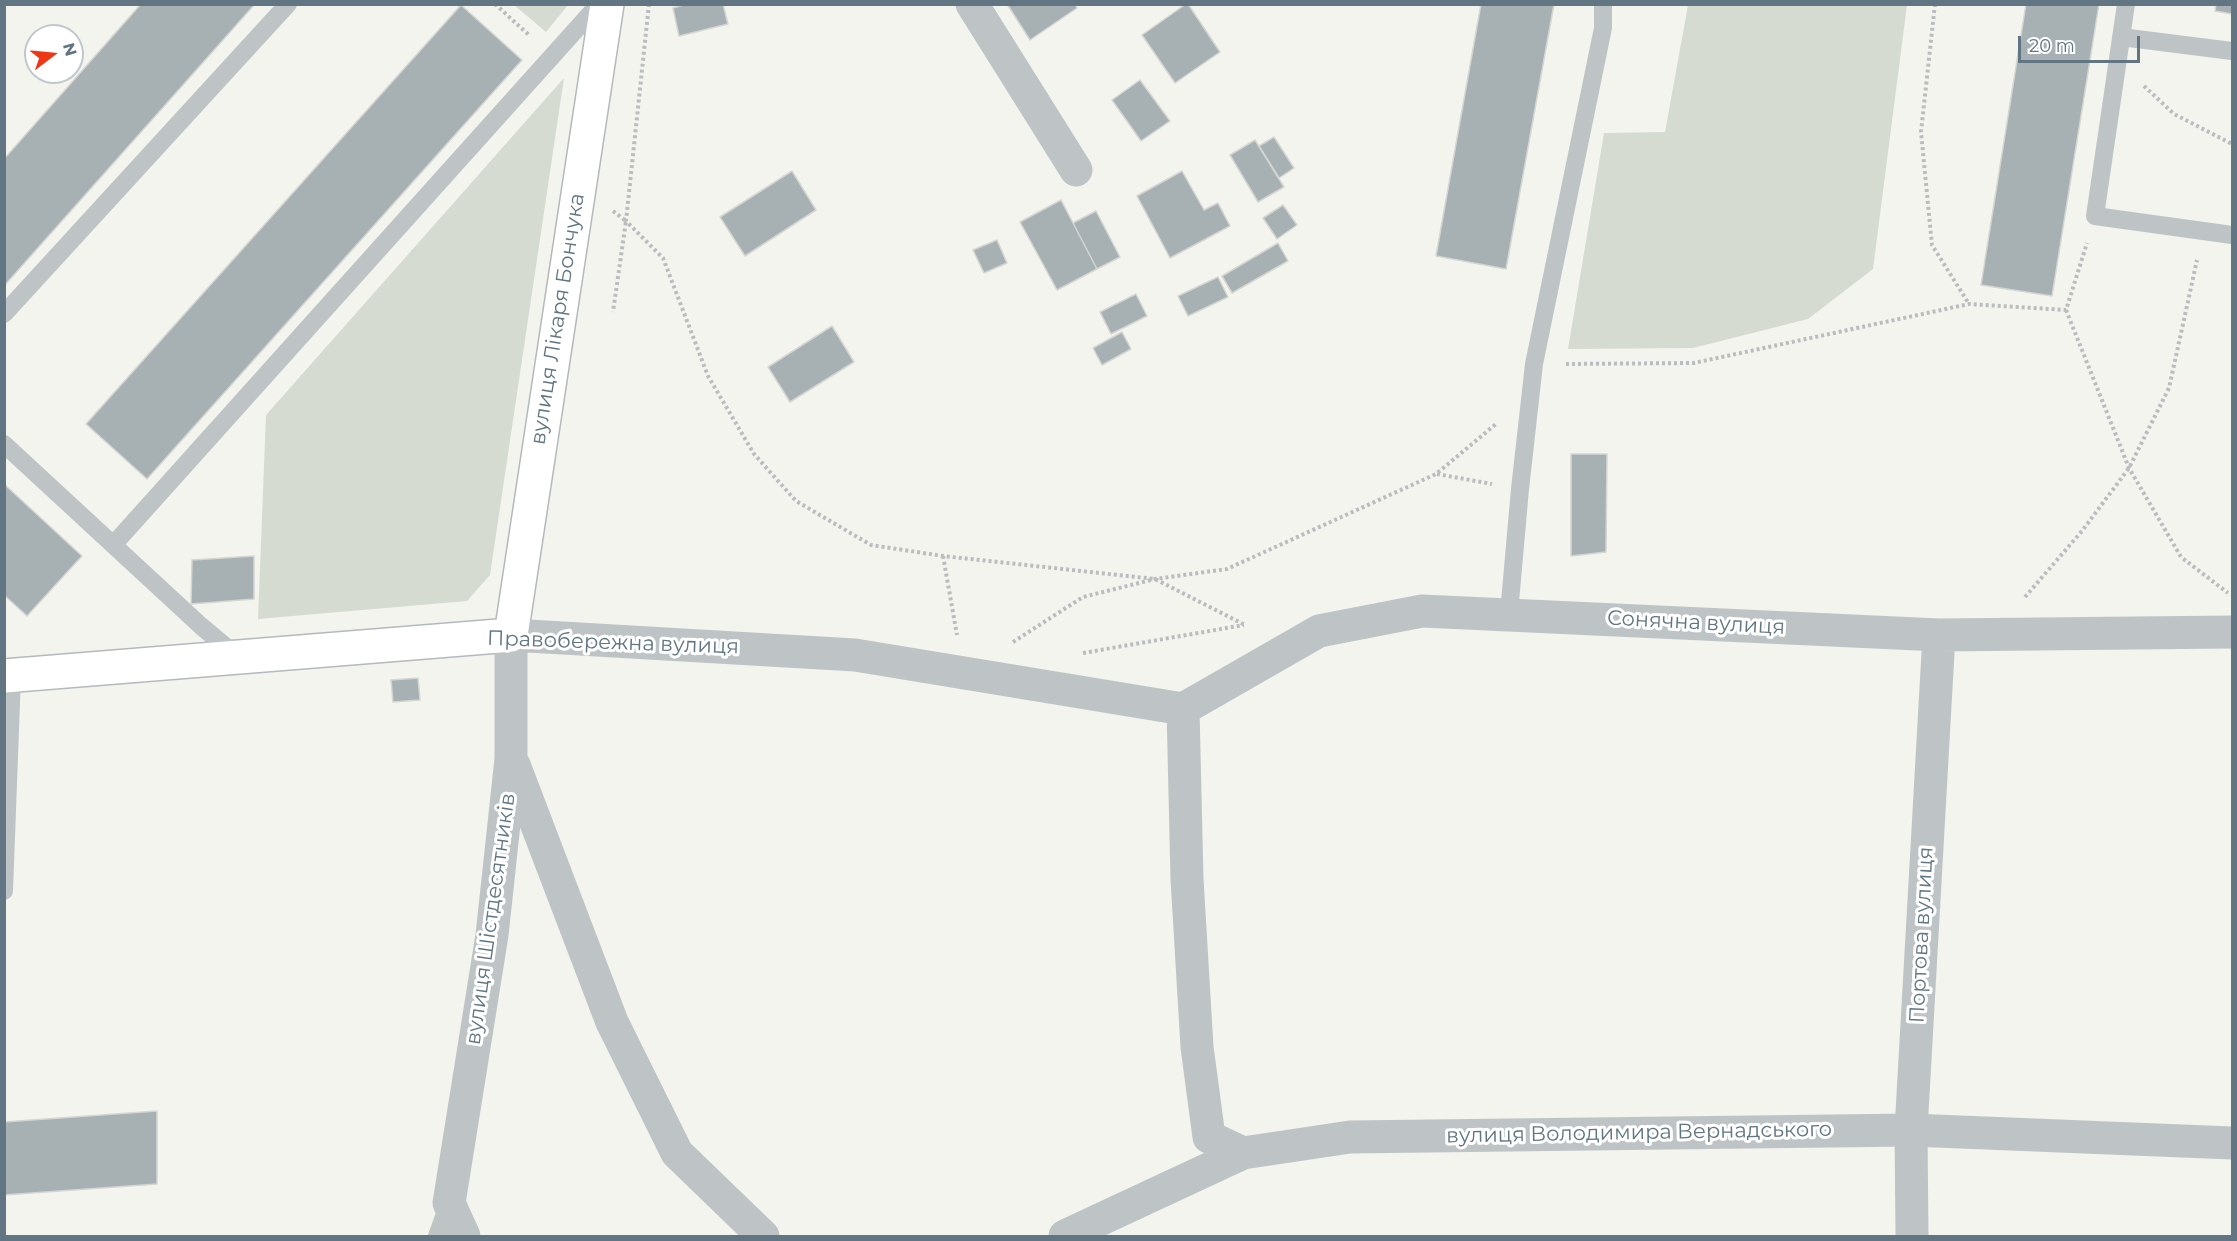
<!DOCTYPE html>
<meta charset="utf-8">
<style>
body{margin:0}
#map{position:relative;width:2237px;height:1241px;overflow:hidden;background:#f4f4ef;font-family:Montserrat,sans-serif}
canvas{display:block}
.frame{position:absolute;inset:0;border:6px solid #617682;pointer-events:none}
.north{position:absolute;left:24px;top:24px;width:60px;height:60px;box-sizing:border-box;background:#fff;border:2px solid #c0c8cd;border-radius:50%;rotate:74deg;font-size:16px;font-weight:700;line-height:24px;text-align:center;color:#617682}
.north::after{content:'';display:block;margin:auto;width:21px;height:27px;background:#ee3616;clip-path:polygon(50% 0,100% 100%,50% 72%,0 100%)}
.scale{position:absolute;left:2018px;top:36px;width:122px;height:27px;box-sizing:border-box;border:3px solid #617682;border-top:0;padding-left:8px;font-size:18px;line-height:21px;white-space:nowrap;color:#617682;-webkit-text-stroke:4px #fff;paint-order:stroke}
</style>
<div id="map">
<canvas width="2237" height="1241"></canvas>
<div class="frame"></div>
<div class="north">N</div>
<div class="scale">20 m</div>
</div>
<script>
const c = document.querySelector('canvas').getContext('2d');
c.lineJoin = 'round';
function paint(path, color) { c.fillStyle = color; c.fill(path, 'evenodd'); }
const toPath = rows => new Path2D(rows.map(r => 'M' + r).join(''));
function strokePath(path, color, width, dash) { c.strokeStyle = color; c.lineWidth = width; c.lineCap = dash ? 'butt' : 'round'; c.setLineDash(dash || []); c.stroke(path); }
function drawText(font, color, halo, rows, align = 'center') {
  c.font = font + ' Montserrat,sans-serif'; c.lineWidth = 6; c.setLineDash([]); c.textBaseline = 'middle'; c.strokeStyle = halo; c.fillStyle = color; for (const [text, x, y, turn = 0] of rows) {
    c.save(); c.translate(x, y); c.rotate((+turn || 0) * Math.PI / 180); c.textAlign = isNaN(turn) ? turn : align; if (halo) c.strokeText(text, 0, 0); c.fillText(text, 0, 0); c.restore();
  }
}
paint(toPath([
 [514,5,568,5,546,32],
 [1688,5,1907,5,1873,269,1808,319,1693,348,1568,349,1604,133,1665,132],
 [564,78,490,575,467,601,258,619,266,415]
]), '#d5dbd0');
const building = toPath([
 [141,4,255,4,4,286,4,159,141,4],
 [687,4,723,4,728,24,679,36,673,8,687,4],
 [1007,4,1075,4,1077,8,1030,40,1007,4],
 [1186,4,1188,4,1220,52,1175,83,1142,35,1186,4],
 [1481,4,1554,4,1506,269,1436,256,1481,4],
 [2026,4,2099,4,2052,296,1981,285,2026,4],
 [2216,4,2232,4,2232,14,2215,11,2216,4],
 [461,5,522,60,147,479,86,424,461,5],
 [1140,80,1170,121,1141,141,1112,100,1140,80],
 [1274,137,1294,168,1279,178,1259,146,1274,137],
 [1255,140,1284,187,1258,202,1230,155,1255,140],
 [792,171,816,210,745,256,720,217,792,171],
 [1182,171,1204,210,1218,203,1230,226,1170,258,1137,196,1182,171],
 [1061,200,1097,269,1057,290,1020,222,1061,200],
 [1283,205,1297,225,1277,239,1263,218,1283,205],
 [1096,211,1120,257,1097,269,1073,223,1096,211],
 [997,240,1007,263,984,273,973,250,997,240],
 [1278,243,1288,261,1232,293,1222,276,1278,243],
 [1218,277,1228,297,1188,316,1178,296,1218,277],
 [1136,294,1147,316,1111,334,1100,312,1136,294],
 [832,326,854,362,790,402,768,367,832,326],
 [1122,332,1131,349,1102,365,1093,348,1122,332],
 [1571,454,1607,454,1606,552,1571,556,1571,454],
 [4,484,82,556,27,616,4,595,4,484],
 [254,556,254,599,191,604,192,560,254,556],
 [418,678,420,700,393,702,391,680,418,678],
 [157,1111,157,1184,4,1195,4,1122,157,1111]
]);
paint(building, '#a7b1b4');
strokePath(building, '#d5d5d2', 1.5);
const secondary = toPath([
 [4,676,511,635,607,4]
]);
strokePath(secondary, '#b3b9bd', 36);
strokePath(toPath([
 [495,4,530,36],
 [649,4,626,221,663,258,708,376,754,454,796,501,871,545,943,556,1155,579,1245,625],
 [1935,4,1921,132,1932,245,1969,304],
 [2144,86,2174,114,2232,144],
 [613,211,626,221,613,312],
 [2066,310,2129,468,2181,557,2228,593],
 [1566,364,1694,363,1969,304,2066,310,2087,243],
 [1437,474,1492,484],
 [943,556,957,635],
 [2025,597,2082,531,2129,468,2169,388,2197,260],
 [1013,642,1083,597,1155,579,1227,569,1436,474,1496,424],
 [1083,653,1244,625]
]), '#babdbf', 4, [3, 3]);
strokePath(toPath([
 [2126,4,2095,216,2232,235],
 [2121,37,2232,51],
 [4,314,288,4],
 [4,444,201,626,238,657],
 [114,544,599,4],
 [1509,613,1520,489,1534,364,1603,28,1603,4],
 [4,891,12,676],
 [437,1236,449,1203]
]), '#bec4c6', 18);
strokePath(toPath([
 [972,4,1076,170],
 [1183,709,1319,631,1422,611,1939,635,2232,632],
 [1183,709,1187,879,1197,1047,1209,1137,1243,1153],
 [514,765,612,1022,677,1153,763,1236],
 [464,1236,449,1203,492,935,511,759,511,635,855,655,1183,709],
 [1065,1236,1243,1153,1350,1137,1911,1130,2232,1143],
 [1912,1236,1911,1130,1939,635]
]), '#bec4c6', 33);
strokePath(secondary, '#fff', 33);
drawText('21px', '#617682', '#fff', [
 ["вулиця Лікаря Бончука",558,319,-81],
 ["Сонячна вулиця",1696,623,3],
 ["Правобережна вулиця",613,643,2],
 ["вулиця Шістдесятників",491,919,-82],
 ["Портова вулиця",1922,935,-87],
 ["вулиця Володимира Вернадського",1639,1133,-1]
]);
</script>
